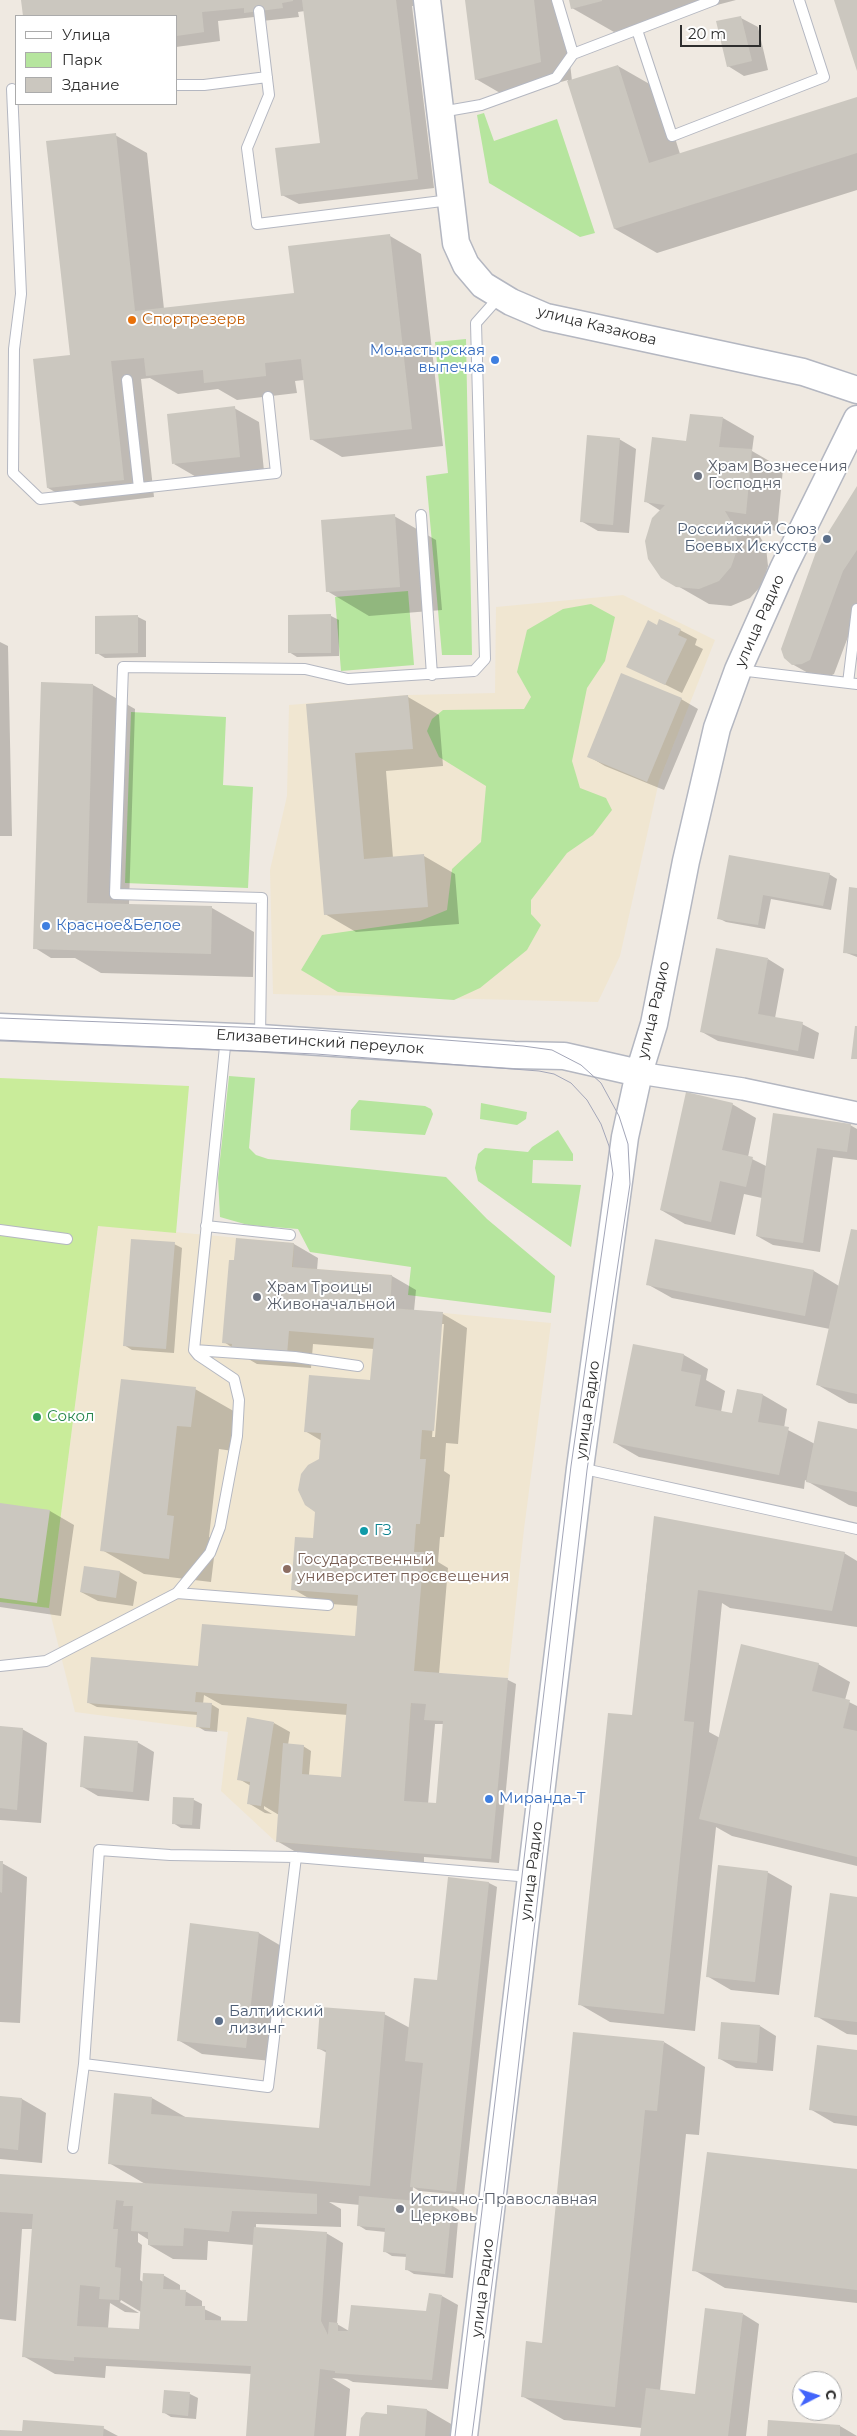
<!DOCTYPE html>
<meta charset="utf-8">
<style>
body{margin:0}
#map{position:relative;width:857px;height:2436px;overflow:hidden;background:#efe9e1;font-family:Montserrat,sans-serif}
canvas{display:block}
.legend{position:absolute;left:15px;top:15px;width:162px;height:90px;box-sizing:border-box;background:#fff;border:1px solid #ababab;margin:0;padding:6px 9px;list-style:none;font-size:15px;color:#2e2e2e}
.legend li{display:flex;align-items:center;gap:10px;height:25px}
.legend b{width:25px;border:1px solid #ababab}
.north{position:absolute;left:792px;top:2371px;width:50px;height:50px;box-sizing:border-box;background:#fff;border:1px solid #ababab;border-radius:50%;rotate:85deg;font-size:14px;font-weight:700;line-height:20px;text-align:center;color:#2e2e2e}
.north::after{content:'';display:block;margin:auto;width:18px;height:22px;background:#4264fb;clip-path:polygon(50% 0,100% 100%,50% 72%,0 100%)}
.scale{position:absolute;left:680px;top:25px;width:81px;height:22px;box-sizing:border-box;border:2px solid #2e2e2e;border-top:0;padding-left:6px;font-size:15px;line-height:18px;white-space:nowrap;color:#2e2e2e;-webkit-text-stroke:4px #fff;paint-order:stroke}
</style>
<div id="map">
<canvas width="857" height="2436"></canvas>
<ul class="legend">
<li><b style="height:6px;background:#fff"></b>Улица</li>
<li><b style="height:14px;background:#b6e59e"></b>Парк</li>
<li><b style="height:14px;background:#cbc7bf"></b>Здание</li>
</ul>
<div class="north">С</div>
<div class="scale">20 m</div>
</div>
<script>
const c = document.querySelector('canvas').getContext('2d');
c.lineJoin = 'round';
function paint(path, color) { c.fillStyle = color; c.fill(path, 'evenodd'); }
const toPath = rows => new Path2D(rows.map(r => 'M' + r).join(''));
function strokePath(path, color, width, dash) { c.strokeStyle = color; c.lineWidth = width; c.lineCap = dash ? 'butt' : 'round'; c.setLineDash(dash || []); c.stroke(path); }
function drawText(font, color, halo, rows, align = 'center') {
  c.font = font + ' Montserrat,sans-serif'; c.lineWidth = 4; c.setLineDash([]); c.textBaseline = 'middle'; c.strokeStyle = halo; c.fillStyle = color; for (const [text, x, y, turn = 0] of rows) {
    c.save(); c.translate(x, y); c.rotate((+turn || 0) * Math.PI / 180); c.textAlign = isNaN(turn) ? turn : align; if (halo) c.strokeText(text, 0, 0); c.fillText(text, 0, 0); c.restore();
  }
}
paint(toPath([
 [623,595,715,640,659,781,620,956,598,1002,273,994,270,870,287,796,289,705,408,695,495,693,496,607],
 [98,1225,294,1243,293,1267,392,1275,390,1308,551,1323,524,1529,508,1678,414,1671,399,1852,276,1842,221,1791,228,1732,75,1712,49,1608]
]), '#f0e6d1');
paint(toPath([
 [484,113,494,141,557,119,595,233,580,237,489,183,477,115],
 [466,339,472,655,442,655,426,476,448,473,435,342],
 [408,591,414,665,341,671,335,597],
 [591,604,615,617,605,661,587,688,572,761,580,788,606,798,612,810,593,835,567,853,531,900,531,914,541,925,527,950,480,988,454,1000,338,992,301,970,322,935,420,921,447,910,452,869,481,842,486,786,439,757,427,731,432,719,443,710,524,709,531,697,517,672,527,630,563,609],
 [131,712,226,717,223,785,253,787,248,888,125,883],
 [229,1076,255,1078,249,1148,256,1155,268,1159,446,1177,487,1219,555,1276,551,1313,408,1295,411,1267,310,1252,298,1229,248,1225,220,1217,218,1178],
 [359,1100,425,1106,431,1109,433,1114,425,1135,350,1130,351,1110],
 [481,1103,527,1112,526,1119,517,1125,480,1119],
 [558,1130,573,1154,573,1161,533,1160,532,1183,581,1185,571,1247,478,1181,475,1168,478,1154,485,1148,528,1152,532,1147]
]), '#b6e59e');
paint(toPath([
 [0,1078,189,1086,176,1233,98,1226,49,1608,0,1602]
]), '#c9ec9a');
paint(toPath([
 [22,0,414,0,414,6,412,6,434,188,299,204,282,195,321,144,305,11,298,12,299,17,262,21,254,17,218,21,220,41,176,47,176,16,24,16],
 [467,0,563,0,572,81,618,66,660,90,680,154,857,98,857,190,657,253,615,229,568,80,507,97,476,79],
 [570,0,736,0,614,32,572,8],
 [741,18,758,27,768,70,744,76,728,66],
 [115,135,147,153,164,309,295,294,390,236,421,254,443,446,342,457,311,439,304,380,295,381,297,393,237,400,218,389,178,394,150,378,141,379,154,497,80,506,48,488,71,356],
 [234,408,259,422,264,471,198,478,174,464],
 [723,418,754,436,752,451,783,469,777,531,755,528,766,547,768,566,762,585,750,598,731,606,709,604,662,577,661,511,645,501,687,443],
 [619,439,636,449,629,533,598,531,581,521],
 [857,489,857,613,834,674,826,678,817,678,792,664],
 [394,516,436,540,442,610,369,616,327,591],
 [331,616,339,620,339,656,297,657,289,652],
 [138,617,146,621,146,657,105,658,97,653],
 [657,626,680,630,697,639,695,645,703,649,682,693,628,666],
 [0,642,8,646,12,836,0,836],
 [42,684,93,685,135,709,129,905,212,908,254,932,253,977,101,973,75,958,51,958,35,948],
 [408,697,439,715,443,766,386,771,393,858,424,856,455,874,459,924,356,932,325,914,308,705],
 [681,699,698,709,664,790,605,766,588,756],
 [730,856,829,874,837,879,831,910,771,899,765,929,726,922,718,918],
 [857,889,857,957,844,952],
 [768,959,784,969,775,1018,802,1024,819,1033,814,1059,718,1041,702,1032],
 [732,1104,756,1118,748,1157,766,1166,850,1125,857,1129,857,1160,833,1157,820,1252,773,1245,757,1236,762,1198,744,1194,735,1235,685,1224,661,1210],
 [857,1232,857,1404,849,1403,818,1385,830,1329,672,1298,647,1284,814,1271,839,1286],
 [237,1240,294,1244,318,1258,317,1270,392,1276,416,1290,414,1311,443,1314,467,1328,458,1444,446,1443,444,1471,450,1475,444,1537,440,1537,438,1562,448,1568,439,1674,508,1680,516,1684,499,1863,424,1857,424,1865,301,1855,277,1841,284,1818,264,1806,264,1809,272,1814,265,1813,248,1803,251,1786,239,1779,274,1723,290,1732,288,1745,303,1746,311,1751,309,1775,343,1778,348,1715,222,1705,204,1695,203,1704,211,1704,219,1709,217,1732,205,1731,197,1726,198,1715,97,1707,89,1703,198,1667,356,1638,359,1606,317,1603,293,1589,314,1540,322,1441,305,1431,371,1381,374,1349,313,1344,311,1368,257,1364,233,1350,233,1348,224,1342],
 [441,1324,444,1324,435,1437,432,1437],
 [435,1724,444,1724,437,1805,428,1804],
 [174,1244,182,1248,174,1353,132,1350,124,1345],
 [634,1346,684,1355,708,1369,706,1380,725,1391,721,1412,733,1415,738,1390,763,1395,787,1409,784,1428,815,1444,857,1431,857,1507,849,1505,805,1480,804,1489,639,1457,615,1443],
 [195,1389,237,1413,233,1451,219,1449,209,1537,216,1541,211,1582,144,1574,102,1550],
 [0,1504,50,1511,74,1525,61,1616,0,1607],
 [844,1553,857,1561,857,1627,730,1608,722,1603,709,1732,720,1738,818,1664,850,1682,845,1700,857,1706,857,1866,732,1836,716,1827,695,2031,610,2022,579,2004,633,1717,648,1572],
 [85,1567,120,1572,137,1582,133,1606,98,1601,81,1592],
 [0,1727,22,1729,47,1743,41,1823,0,1820],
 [137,1742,154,1752,149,1801,98,1796,81,1786],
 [175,1798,194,1800,202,1804,200,1829,181,1828,173,1823],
 [0,1862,27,1877,20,2023,0,2022],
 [767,1872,792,1886,779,1995,731,1990,707,1976],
 [449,1879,489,1883,497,1887,464,2195,419,2191,413,2187,412,2202,451,2205,459,2210,453,2278,414,2274,406,2269,407,2257,392,2256,384,2251,386,2232,366,2230,358,2225,360,2205,329,2202,341,2209,341,2227,256,2224,256,2229,326,2233,343,2243,337,2324,349,2331,427,2313,442,2296,458,2305,448,2389,353,2382,347,2379,332,2378,350,2389,346,2436,247,2436,252,2374,106,2366,105,2378,55,2374,23,2356,33,2229,22,2229,16,2321,0,2319,0,2176,147,2185,109,2163,152,2098,187,2118,321,2130,327,2053,318,2048,384,2014,410,2028,438,1982],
 [138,2233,149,2240,149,2245,173,2259,207,2260,208,2241,254,2245,249,2322,221,2321,221,2317,202,2308,202,2301,185,2291,180,2291,180,2285,163,2275,143,2282,140,2280,142,2245,138,2242],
 [121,2300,141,2312,140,2330,108,2329,110,2303,125,2312,139,2313,120,2302],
 [857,1898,857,2035,847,2034,816,2016],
 [191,1925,259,1933,283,1947,271,2061,202,2054,178,2040],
 [760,2026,776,2036,773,2071,736,2068,720,2059],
 [664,2042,705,2067,699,2135,686,2134,660,2391,696,2396,743,2314,759,2324,746,2436,641,2436,642,2428,564,2420,522,2396],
 [857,2051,857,2126,834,2123,810,2109],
 [0,2097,22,2099,46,2113,42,2163,0,2159],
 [857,2170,857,2303,725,2288,694,2270],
 [165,2391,190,2394,198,2398,196,2419,171,2417,163,2412],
 [427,2410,458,2428,457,2436,360,2436,388,2415],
 [769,2421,840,2426,857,2436,768,2436],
 [103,2428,118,2436,0,2436,0,2431,24,2433]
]), '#0003');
paint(toPath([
 [21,0,293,0,293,1,282,3,283,8,244,13,244,8,202,12,204,32,176,36,176,16,23,16],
 [302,0,396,0,418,179,281,196,275,148,320,143],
 [465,0,534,0,541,62,475,80],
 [569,0,602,0,602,1,571,9],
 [834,0,857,0,857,71],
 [741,16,752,61,727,67,716,21],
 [618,65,649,163,857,97,857,153,614,229,567,81],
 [116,133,135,311,294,293,288,246,390,234,412,429,310,440,301,359,265,363,266,376,204,383,203,370,146,376,144,358,111,361,124,480,47,488,33,359,70,355,46,141],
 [235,406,240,457,172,464,167,414],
 [690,414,723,417,719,447,752,449,746,514,725,511,735,528,738,547,731,567,719,581,699,589,676,587,661,578,648,559,645,541,652,518,665,505,644,502,652,437,686,441],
 [587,435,620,438,613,525,580,522],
 [857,486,857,550,843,571,810,660,802,664,792,665,784,658,781,649,816,552],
 [395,514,400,587,326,592,321,520],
 [331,614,331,653,288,653,288,615],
 [138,615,138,653,95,654,95,616],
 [659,619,681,629,678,635,687,639,665,685,626,667,648,620,657,625],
 [621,673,682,698,647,782,587,757],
 [41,682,93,684,87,903,212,906,211,954,33,949],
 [408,695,413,749,355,753,364,859,424,854,428,907,324,915,306,704],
 [729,855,830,873,823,906,763,895,758,925,717,919],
 [849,887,857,888,857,954,843,953],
 [716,948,768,958,758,1014,803,1022,798,1051,700,1032],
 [855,1026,857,1026,857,1059,851,1059],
 [686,1092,733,1103,722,1150,753,1157,746,1187,720,1181,711,1222,660,1210],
 [773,1113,851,1124,847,1152,817,1148,803,1243,756,1236],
 [851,1229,857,1230,857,1394,816,1385],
 [236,1238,294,1243,292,1267,392,1275,390,1308,443,1312,434,1431,422,1430,420,1459,426,1459,420,1524,416,1524,414,1552,424,1552,414,1671,508,1678,491,1859,276,1842,283,1743,304,1745,302,1774,341,1777,347,1704,196,1692,195,1702,212,1703,210,1728,196,1727,197,1712,87,1703,91,1657,198,1666,202,1624,355,1636,358,1595,291,1590,295,1537,313,1538,315,1512,305,1505,298,1490,301,1474,308,1465,319,1459,321,1433,304,1432,309,1375,370,1380,374,1338,289,1331,287,1355,231,1350,232,1344,222,1343,229,1260,234,1260],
 [411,1703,426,1704,424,1720,443,1721,436,1803,404,1801],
 [131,1239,175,1242,166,1349,123,1346],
 [655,1239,814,1270,805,1316,646,1285],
 [633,1344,684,1354,681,1371,701,1375,695,1406,732,1413,737,1389,763,1394,758,1422,789,1427,779,1475,613,1443],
 [121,1379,196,1387,191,1427,177,1426,167,1515,174,1516,169,1559,100,1551],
 [818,1421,857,1429,857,1492,806,1482],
 [0,1503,50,1510,37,1603,0,1598],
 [654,1516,845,1552,832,1611,698,1590,684,1721,694,1722,664,2014,578,2005,608,1713,632,1715],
 [84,1566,120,1571,116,1598,80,1592],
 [741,1644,819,1663,812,1691,850,1700,843,1728,857,1731,857,1857,699,1819],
 [247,1717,274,1722,261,1806,247,1804,250,1782,237,1780],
 [0,1726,23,1728,17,1810,0,1808],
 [84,1736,138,1741,133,1792,80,1787],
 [173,1797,194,1798,192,1825,172,1824],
 [0,1861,3,1861,2,1893,0,1892],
 [718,1865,768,1871,755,1982,706,1977],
 [448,1877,489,1882,456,2192,410,2187,423,2063,405,2061,414,1978,437,1980],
 [830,1893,857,1897,857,2022,814,2017],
 [190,1923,259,1932,246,2048,177,2041],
 [320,2007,385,2012,370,2186,108,2164,114,2093,152,2097,151,2114,319,2128,326,2050,317,2049],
 [721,2022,760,2025,757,2063,718,2059],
 [573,2032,664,2041,657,2111,645,2110,615,2407,521,2397,526,2341,542,2343],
 [817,2045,857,2050,857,2116,809,2110],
 [0,2096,22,2098,18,2150,0,2148],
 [707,2152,857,2169,857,2290,692,2271],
 [0,2174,317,2194,317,2214,232,2211,229,2232,184,2228,183,2246,148,2245,148,2232,131,2231,133,2206,123,2206,124,2201,116,2200,113,2229,118,2229,115,2267,121,2268,119,2300,99,2299,100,2287,80,2285,77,2326,139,2329,143,2273,164,2274,163,2289,186,2290,185,2306,205,2306,205,2320,247,2321,254,2227,327,2232,321,2321,328,2335,329,2322,338,2323,338,2331,348,2331,351,2305,426,2311,429,2293,442,2295,432,2380,335,2373,335,2371,320,2369,314,2436,246,2436,251,2366,74,2357,74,2361,22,2357,33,2214,0,2212],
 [359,2196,452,2204,445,2274,405,2270,406,2254,383,2252,385,2228,357,2226],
 [705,2308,743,2313,728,2436,640,2436,646,2388,695,2394],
 [164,2390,190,2392,188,2416,162,2413],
 [387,2405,427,2409,425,2436,359,2436,361,2418,366,2412,387,2414],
 [23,2420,104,2426,103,2436,0,2436,0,2430,22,2431],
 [768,2420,840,2425,840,2436,767,2436]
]), '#cbc7bf');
const service = toPath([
 [557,0,573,54],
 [259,11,269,95,247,148,257,224,450,200],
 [637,30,672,136,824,77,799,0],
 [176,85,204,85,267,77],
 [12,89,21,294,14,349,13,473,40,499,276,473,268,397],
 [441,112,481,105,556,78,573,54,714,0],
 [127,380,139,488],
 [421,515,432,675],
 [739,670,857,684],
 [848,683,857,609],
 [260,1037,262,898,115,894,123,667,305,669,348,679,474,671,485,659,476,323,500,296],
 [206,1226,290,1235],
 [0,1230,67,1239],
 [194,1350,295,1357,358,1366],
 [580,1468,857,1529],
 [177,1593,328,1605],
 [0,1666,46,1661,177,1593,210,1553,220,1527,237,1436,239,1400,234,1379,198,1355,194,1350,226,1037],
 [84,2064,99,1850,170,1855,296,1857,530,1877],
 [73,2148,84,2064,268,2087,296,1857]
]);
const minor = toPath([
 [639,1073,743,1089,857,1113]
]);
const tertiary = toPath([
 [427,0,456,243,466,265,483,285,511,302,546,317,803,372,857,390],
 [0,1027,260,1038,514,1055,564,1056,639,1073],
 [464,2436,580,1468,625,1137,639,1073,654,1024,686,861,717,728,738,670,783,569,857,419]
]);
strokePath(service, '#b4b7c1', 12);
strokePath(minor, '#b4b7c1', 24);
strokePath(tertiary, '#b4b7c1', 29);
strokePath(service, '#fff', 10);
strokePath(minor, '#fff', 21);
strokePath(tertiary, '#fff', 26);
strokePath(toPath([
 [0,1018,316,1030,523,1046,552,1050,581,1065,601,1083,619,1116,628,1144,630,1184,587,1470,502,2208,472,2436],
 [0,1040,316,1054,539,1071,554,1074,571,1083,587,1100,601,1124,609,1146,613,1174,571,1466,455,2436]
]), '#a3a6b8', 1);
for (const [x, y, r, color] of [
 [132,320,5,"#e8710a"],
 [495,360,5,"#3f7fe0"],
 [698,476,5,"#6b7280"],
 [827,539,5,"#5c6f8a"],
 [46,926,5,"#3f7fe0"],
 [257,1297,5,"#6b7280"],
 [37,1417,5,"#2e9e5b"],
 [364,1531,5,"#0f9aa8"],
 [287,1569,5,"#8d6e63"],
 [489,1799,5,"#3f7fe0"],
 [219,2021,5,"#5c6f8a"],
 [400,2209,5,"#6b7280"]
]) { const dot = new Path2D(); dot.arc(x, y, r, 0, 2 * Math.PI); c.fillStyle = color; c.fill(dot); strokePath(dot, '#fff', 2); }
drawText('15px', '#c56008', '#fff', [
 ["Спортрезерв",142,320]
], 'left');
drawText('15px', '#2e2e2e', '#fff', [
 ["улица Казакова",597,326,14],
 ["улица Радио",760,621,-66],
 ["улица Радио",654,1010,-77],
 ["Елизаветинский переулок",320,1042,4],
 ["улица Радио",588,1410,-82],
 ["улица Радио",532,1871,-83],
 ["улица Радио",483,2288,-83]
]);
drawText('15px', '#366cbe', '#fff', [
 ["Монастырская",485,351,"right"],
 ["выпечка",485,368,"right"],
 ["Красное&Белое",56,926],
 ["Миранда-Т",499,1799]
], 'left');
drawText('15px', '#5b616d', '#fff', [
 ["Храм Вознесения",708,467],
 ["Господня",708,484],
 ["Храм Троицы",267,1288],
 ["Живоначальной",267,1305],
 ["Истинно-Православная",410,2200],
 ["Церковь",410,2217]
], 'left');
drawText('15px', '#4e5e75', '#fff', [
 ["Российский Союз",817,530],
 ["Боевых Искусств",817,547],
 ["Балтийский",229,2012,"left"],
 ["лизинг",229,2029,"left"]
], 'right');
drawText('15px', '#27864d', '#fff', [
 ["Сокол",47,1417]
], 'left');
drawText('15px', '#0d838f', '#fff', [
 ["ГЗ",374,1531]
], 'left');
drawText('15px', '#785e54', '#fff', [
 ["Государственный",297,1560],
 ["университет просвещения",297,1577]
], 'left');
</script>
